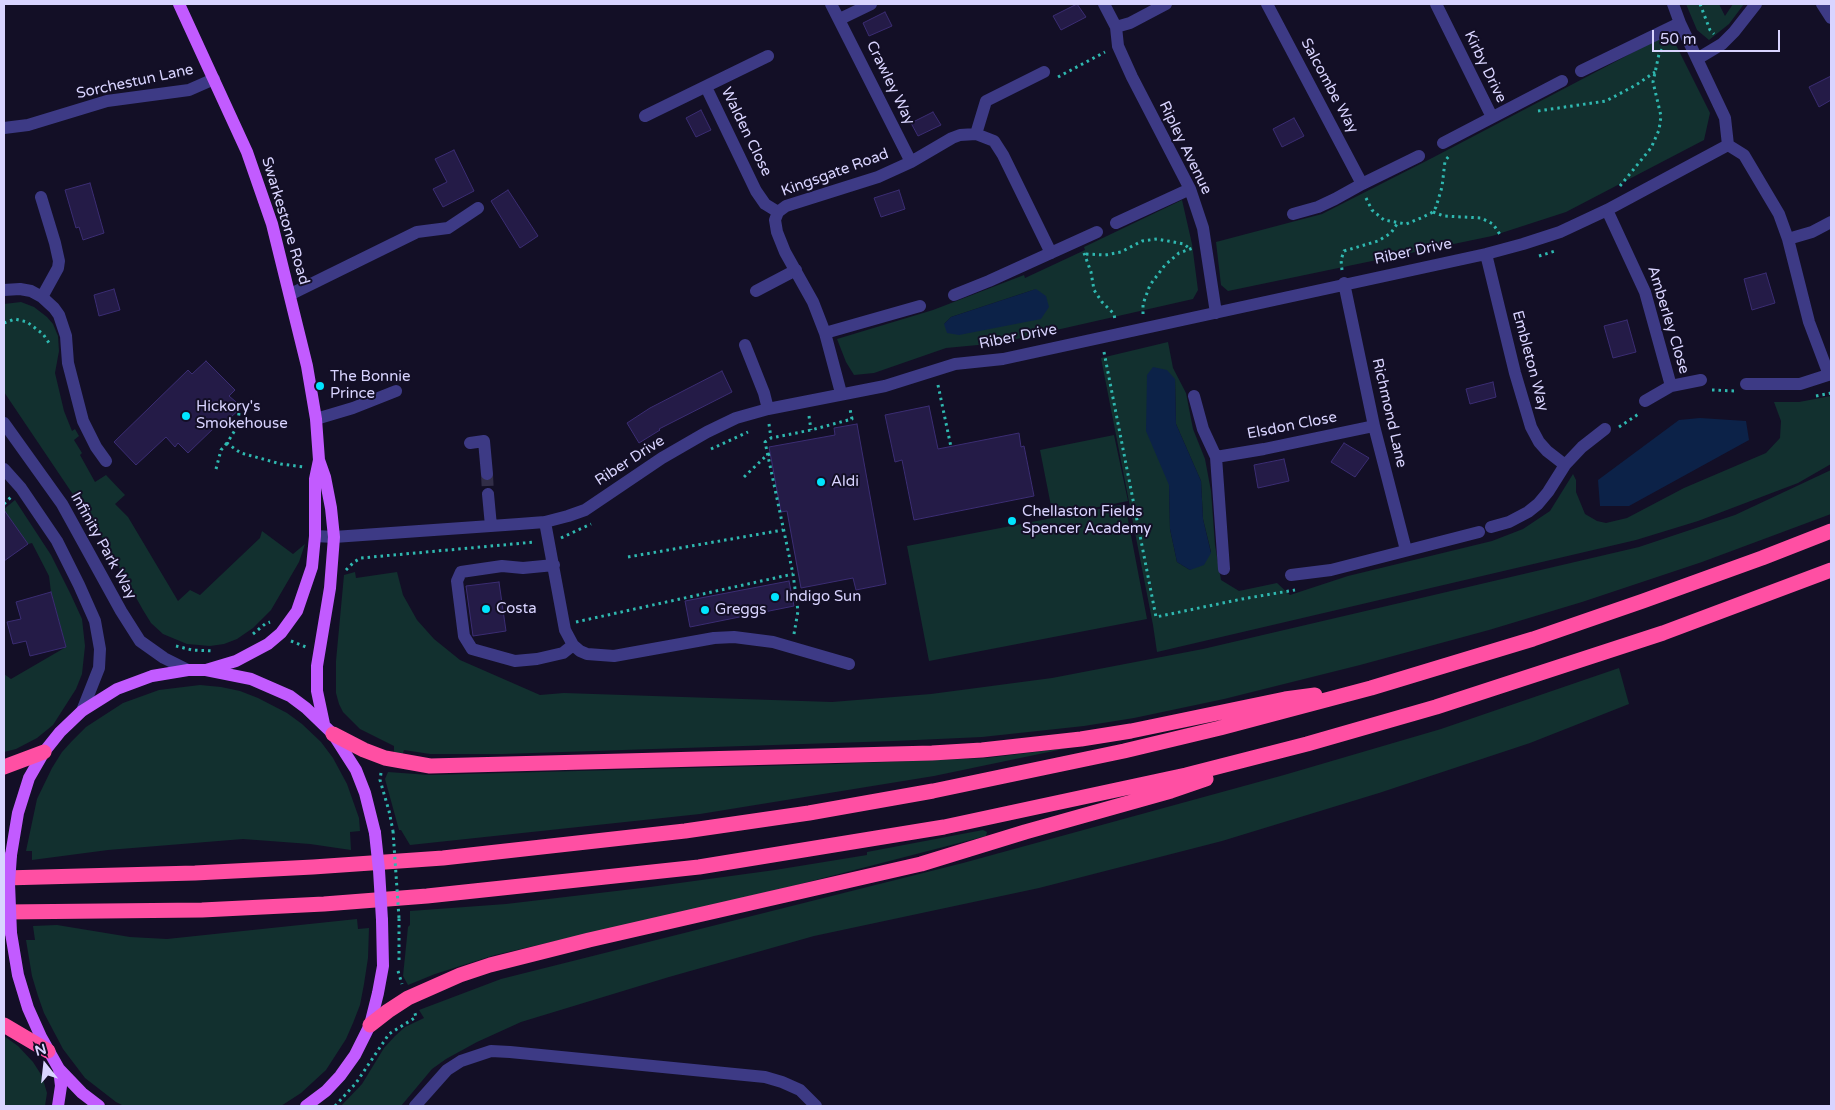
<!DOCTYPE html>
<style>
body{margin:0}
#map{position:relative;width:1835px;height:1110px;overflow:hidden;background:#130f26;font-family:"Varela Round",sans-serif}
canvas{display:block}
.frame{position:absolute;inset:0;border:5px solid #d9d4ff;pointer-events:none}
.north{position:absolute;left:20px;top:1040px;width:50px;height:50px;-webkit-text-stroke:4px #130f26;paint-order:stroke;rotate:344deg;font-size:14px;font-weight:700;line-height:20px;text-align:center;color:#d9d4ff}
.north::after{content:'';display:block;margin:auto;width:18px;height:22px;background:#d9d4ff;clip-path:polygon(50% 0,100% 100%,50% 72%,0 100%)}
.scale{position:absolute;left:1652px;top:30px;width:128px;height:22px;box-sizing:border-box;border:2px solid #d9d4ff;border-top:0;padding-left:6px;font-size:15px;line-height:18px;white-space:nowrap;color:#d9d4ff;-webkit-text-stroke:4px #130f26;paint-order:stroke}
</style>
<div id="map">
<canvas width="1835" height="1110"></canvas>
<div class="frame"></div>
<div class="north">N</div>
<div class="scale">50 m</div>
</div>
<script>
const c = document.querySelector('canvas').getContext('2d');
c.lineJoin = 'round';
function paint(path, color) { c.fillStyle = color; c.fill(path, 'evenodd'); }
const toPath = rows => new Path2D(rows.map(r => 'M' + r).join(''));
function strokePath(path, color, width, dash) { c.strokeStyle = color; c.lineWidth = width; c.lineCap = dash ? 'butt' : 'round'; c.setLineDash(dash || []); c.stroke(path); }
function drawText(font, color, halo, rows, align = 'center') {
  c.font = font + ' "Varela Round",sans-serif'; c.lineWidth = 4; c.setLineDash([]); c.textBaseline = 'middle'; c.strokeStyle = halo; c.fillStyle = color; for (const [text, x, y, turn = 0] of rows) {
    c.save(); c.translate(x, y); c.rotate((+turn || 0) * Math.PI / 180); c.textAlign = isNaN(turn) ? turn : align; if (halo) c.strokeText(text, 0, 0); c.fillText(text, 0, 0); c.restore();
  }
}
paint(toPath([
 [1686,4,1719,4,1725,16,1733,4,1744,4,1729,24,1709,40,1697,30],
 [1670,33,1710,113,1704,140,1566,212,1492,236,1228,291,1221,285,1216,242,1322,214,1434,157],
 [1182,200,1192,244,1198,290,1193,299,999,343,946,348,874,373,854,375,846,362,837,339,933,310,1024,275,1025,278,1085,250,1084,247],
 [1036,289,944,324,951,317],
 [21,302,34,307,47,317,53,324,58,336,59,351,55,373,64,411,72,431,75,429,79,436,74,440,82,453,80,455,95,482,106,475,125,495,115,504,128,517,178,601,190,590,200,595,260,538,262,531,293,554,305,544,299,562,271,610,253,628,237,639,224,644,210,646,187,644,163,634,151,623,143,610,103,539,4,392,4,304],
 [1168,342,1173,368,1186,393,1193,429,1205,459,1211,491,1215,545,1221,580,1239,591,1277,583,1290,595,1348,576,1492,541,1523,529,1550,511,1573,474,1576,480,1576,492,1585,514,1597,521,1606,523,1627,518,1684,488,1766,453,1780,438,1781,421,1774,402,1799,402,1831,396,1831,464,1798,483,1698,521,1636,540,1157,652,1153,625,1101,358],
 [1175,379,1176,424,1201,481,1203,519,1211,552,1190,570,1177,562,1170,529,1169,485],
 [1114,435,1128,501,1053,516,1040,450],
 [1831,470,1831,514,1702,562,1582,602,1489,630,1360,665,1224,699,1134,718,1084,726,982,737,894,741,503,754,430,754,404,750,402,756,394,753,394,746,360,729,343,712,339,704,336,693,336,661,344,575,355,572,356,578,397,572,403,595,417,620,434,639,460,660,540,695,564,693,832,702,931,694,1052,678,1203,649,1639,547,1735,515],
 [15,500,51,555,71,595,82,619,85,646,82,674,76,689,53,725,37,738,16,749,4,752,4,674,11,679,66,647,51,592,49,576,32,543,28,544,8,516,4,518,4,509],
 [1125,504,1147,619,929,661,907,546],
 [1619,668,1629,704,1530,743,1379,793,1222,841,1039,888,814,936,669,977,521,1022,477,1042,446,1059,432,1069,401,1106,341,1106,362,1084,384,1048,395,1036,405,1027,424,1018,419,1010,501,979,963,863,1284,775,1441,729],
 [200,685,221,687,240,691,258,698,287,713,302,724,321,742,333,758,347,784,359,818,360,831,350,832,351,850,310,844,243,839,108,850,32,860,32,851,26,851,37,799,52,768,62,752,72,741,86,727,123,703,159,690],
 [1068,748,934,776,700,814,410,845,401,830,399,830,385,779,388,772,429,775,837,764,986,758],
 [983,830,987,832,986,836,781,889,495,955,435,974,408,985,403,976,408,927,410,925,410,911,506,904,650,887,775,870,867,855,867,852],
 [357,919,358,929,369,928,368,958,364,984,360,1005,353,1023,346,1039,326,1070,301,1093,281,1106,124,1106,116,1102,85,1078,63,1049,44,1013,38,996,32,976,26,940,35,940,33,926,57,925,130,937,167,939],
 [4,1036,18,1046,33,1062,42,1076,47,1093,45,1106,4,1106]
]), '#12302f');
paint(toPath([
 [1036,289,1046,296,1049,307,1041,319,959,335,947,333,944,324,951,317],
 [1153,367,1167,370,1175,379,1176,424,1201,481,1203,519,1211,553,1204,565,1190,570,1177,562,1170,529,1169,485,1146,431,1147,375],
 [1700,418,1746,421,1749,440,1629,506,1600,506,1598,480,1679,420]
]), '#0c2248');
const building = toPath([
 [1077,4,1086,17,1061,30,1053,16,1077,4],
 [885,12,892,26,869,36,863,23,885,12],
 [1831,76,1831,100,1819,107,1809,87,1831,76],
 [701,110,711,130,696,137,686,118,701,110],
 [933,112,941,125,918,136,911,123,933,112],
 [1294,118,1304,136,1282,147,1273,129,1294,118],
 [454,150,474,191,443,207,433,189,447,182,435,159,454,150],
 [90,183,104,233,83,240,79,227,76,228,65,190,90,183],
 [508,190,538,236,520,248,491,201,508,190],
 [899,190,905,209,881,217,874,198,899,190],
 [1766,273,1775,303,1752,310,1744,279,1766,273],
 [114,289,120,310,99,316,94,295,114,289],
 [1627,320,1636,352,1613,358,1604,326,1627,320],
 [206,361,235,390,229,396,242,407,219,428,216,426,188,453,178,443,175,447,166,437,136,465,114,442,188,370,192,374,206,361],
 [722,371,732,392,659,429,660,430,639,443,627,423,650,408,722,371],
 [1493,382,1496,397,1470,404,1466,389,1493,382],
 [929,406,938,449,1019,433,1021,447,1024,446,1034,496,914,520,902,460,895,462,885,415,929,406],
 [857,424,886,584,856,590,853,578,801,588,787,511,781,512,769,447,835,435,834,428,857,424],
 [1344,443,1369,458,1355,477,1331,462,1344,443],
 [1284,459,1289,481,1258,488,1254,465,1284,459],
 [4,510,28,544,4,561,4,510],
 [789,581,794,606,690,627,685,601,789,581],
 [499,582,506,631,473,636,466,586,499,582],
 [51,592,66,647,30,656,26,641,13,644,7,622,21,619,16,602,51,592]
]);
paint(building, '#241b47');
strokePath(building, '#3b2d73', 1);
strokePath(toPath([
 [487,474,488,494]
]), '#312d47', 12, [12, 6]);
strokePath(toPath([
 [1700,4,1710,30,1714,34],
 [1058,77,1105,52],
 [1538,111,1606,101,1636,85,1655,72],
 [1620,186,1651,148,1659,130,1661,116,1653,82,1659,54,1663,48],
 [1366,198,1372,210,1384,220,1406,224,1421,218,1433,212,1436,207,1442,187,1445,161,1449,156],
 [1433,212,1444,216,1481,218,1493,224,1501,236],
 [1084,253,1091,272,1094,290,1102,302,1114,314,1115,320],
 [1086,254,1105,255,1121,252,1142,241,1157,239,1184,244,1190,249],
 [1539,256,1555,251],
 [1342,270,1341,260,1344,251,1378,241,1391,233,1397,224],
 [1143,314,1143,304,1150,285,1165,265,1179,253,1193,248],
 [4,323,15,319,27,322,43,334,51,346],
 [1104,352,1156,617,1242,599,1295,590],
 [938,385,951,447],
 [1712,390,1736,391],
 [1816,396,1831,393],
 [239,413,237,427,227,443,235,449,241,453,281,464,304,467],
 [809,416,811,430],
 [769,424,771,438],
 [1619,427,1640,413],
 [711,449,748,432],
 [216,469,221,450,227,443],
 [744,477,767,455,770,454],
 [4,504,11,497],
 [561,538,591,524],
 [628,557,783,530],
 [346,570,354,562,361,558,535,542],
 [576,622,793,574],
 [253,634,265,624,270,622],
 [794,634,798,611,793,574,765,442,771,438,811,430,852,419,850,409],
 [291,641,306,647],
 [176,646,192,650,214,651],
 [381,773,380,780,389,811,393,831],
 [399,960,399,918],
 [398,971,402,984],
 [335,1106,356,1083,389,1034,416,1017,414,1010]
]), '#2fb8b0', 3, [2.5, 4]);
strokePath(toPath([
 [831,4,911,162],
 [1104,4,1116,27,1118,46,1132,77,1190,189,1203,228,1216,313],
 [1267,4,1362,184],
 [1436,4,1492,117],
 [1673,4,1680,23,1725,118,1728,145,1744,155,1779,214,1788,239,1809,322,1829,375],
 [1822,4,1831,18],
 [840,19,871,4],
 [1116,27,1130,23,1166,4],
 [1697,59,1722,44,1734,32,1756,4],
 [1581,71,1680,23],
 [706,87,756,191,765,204,778,212],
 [645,116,768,56],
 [4,128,28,125,107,101,189,90,214,79],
 [976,134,986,101,1044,72],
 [1443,143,1562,81],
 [41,197,55,243,59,261,58,268,42,297],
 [1607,210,1645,292,1671,386],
 [1293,214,1318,207,1335,199,1362,184,1419,156],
 [1116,223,1190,189],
 [1788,239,1812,232,1831,222],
 [1486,254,1515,373,1531,427,1539,442,1547,451,1565,465],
 [1344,283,1374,426,1406,550],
 [4,290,20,289,31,291,42,297,54,308,59,315,66,336,68,363,83,421,96,447,106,461],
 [756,291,796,270],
 [291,294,417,232,448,228,478,208],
 [954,295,989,281,1097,232],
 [825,333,920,306],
 [745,345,764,393,768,409],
 [1746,384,1800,384,1831,374],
 [841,393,825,333,813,302,785,252,777,232,775,220,778,212,786,206,878,177,911,162,952,138,960,135,976,134,994,141,1003,155,1051,253],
 [1194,396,1203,429,1216,457,1224,569],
 [1645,401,1671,386,1701,380],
 [316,419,353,408,396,391],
 [4,423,62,504,121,611,140,641,164,658,188,670],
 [470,443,484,441,487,474],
 [1216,457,1264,449,1374,426],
 [4,469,21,488,57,541,79,585,95,621,100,649,99,668,82,711],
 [488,494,491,526],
 [545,522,565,630,573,645,580,651,587,654,614,656,714,638,734,637,773,642,849,664],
 [1491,527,1509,522,1528,512,1538,504,1548,492,1565,465,1582,447,1605,429],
 [315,536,334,537,519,524,545,522,568,516,585,510,662,458,707,432,736,418,768,409,885,386,955,364,1003,359,1486,254,1523,244,1560,232,1607,210,1728,145],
 [554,565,523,568,502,566,461,572,457,581,464,636,472,649,515,661,537,659,563,653,573,645],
 [1291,575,1331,570,1479,532],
 [415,1106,447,1070,461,1061,491,1051,510,1052,765,1077,782,1082,800,1090,816,1106]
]), '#3d3a85', 12);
strokePath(toPath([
 [179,4,247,152,272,224,307,366,316,419,319,460,315,479,315,536,312,567,297,611,281,633,268,644,236,661,206,670],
 [319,460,325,477,331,508,334,537,330,588,317,666,317,691,324,724],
 [11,855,18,813,29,778,44,752,60,732,82,711,117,689,152,676,188,670,206,670,251,679,290,696,306,708,333,734,356,770,365,793,375,833],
 [11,933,18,975,28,1008,41,1037,59,1069,82,1093,99,1106],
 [58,1106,61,1086,59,1069],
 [306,1106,326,1091,340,1076,355,1055,370,1025,378,993,383,966,382,920]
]), '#c25bff', 12);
strokePath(toPath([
 [333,734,364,750,385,758,430,766,932,753,982,750,1081,739,1131,731,1285,699,1315,695],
 [4,767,44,752],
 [4,878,195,873,313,867,443,858,685,831,809,813,933,791,1124,751,1220,728,1371,688,1533,639,1643,601,1762,558,1831,531],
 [4,912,202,910,324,904,427,896,699,867,944,827,1186,775,1307,744,1436,707,1663,633,1831,570],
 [4,1025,48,1051],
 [370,1025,388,1011,408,998,460,975,490,965,589,940,921,864,1025,832,1171,791,1206,779]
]), '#ff4fa3', 15);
strokePath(toPath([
 [393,831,399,918]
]), '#2fb8b0', 3, [2.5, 4]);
strokePath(toPath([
 [375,833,379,870,382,920],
 [11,933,9,883,11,855]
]), '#c25bff', 12);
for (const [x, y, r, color] of [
 [320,386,5,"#00e5ff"],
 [186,416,5,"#00e5ff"],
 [821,482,5,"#00e5ff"],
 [1012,521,5,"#00e5ff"],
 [775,597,5,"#00e5ff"],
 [486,609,5,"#00e5ff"],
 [705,610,5,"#00e5ff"]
]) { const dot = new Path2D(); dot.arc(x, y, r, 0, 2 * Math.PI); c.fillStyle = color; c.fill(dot); strokePath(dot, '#130f26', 2); }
drawText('15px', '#d9d4ff', '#130f26', [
 ["Kirby Drive",1485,67,64],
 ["Sorchestun Lane",135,82,-12],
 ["Crawley Way",890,83,64],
 ["Salcombe Way",1329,86,62],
 ["Walden Close",746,132,64],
 ["Ripley Avenue",1185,148,64],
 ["Kingsgate Road",835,173,-20],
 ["Swarkestone Road",285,221,73],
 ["Riber Drive",1413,252,-12],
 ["Amberley Close",1668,320,73],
 ["Riber Drive",1018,337,-11],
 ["Embleton Way",1530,361,75],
 ["Richmond Lane",1389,413,77],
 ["Elsdon Close",1292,426,-11],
 ["Riber Drive",630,461,-33],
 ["Infinity Park Way",103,546,61]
]);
drawText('15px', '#d9d4ff', '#130f26', [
 ["The Bonnie",330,377],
 ["Prince",330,394],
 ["Hickory's",196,407],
 ["Smokehouse",196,424],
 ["Aldi",831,482],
 ["Chellaston Fields",1022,512],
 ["Spencer Academy",1022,529],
 ["Indigo Sun",785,597],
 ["Costa",496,609],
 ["Greggs",715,610]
], 'left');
</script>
